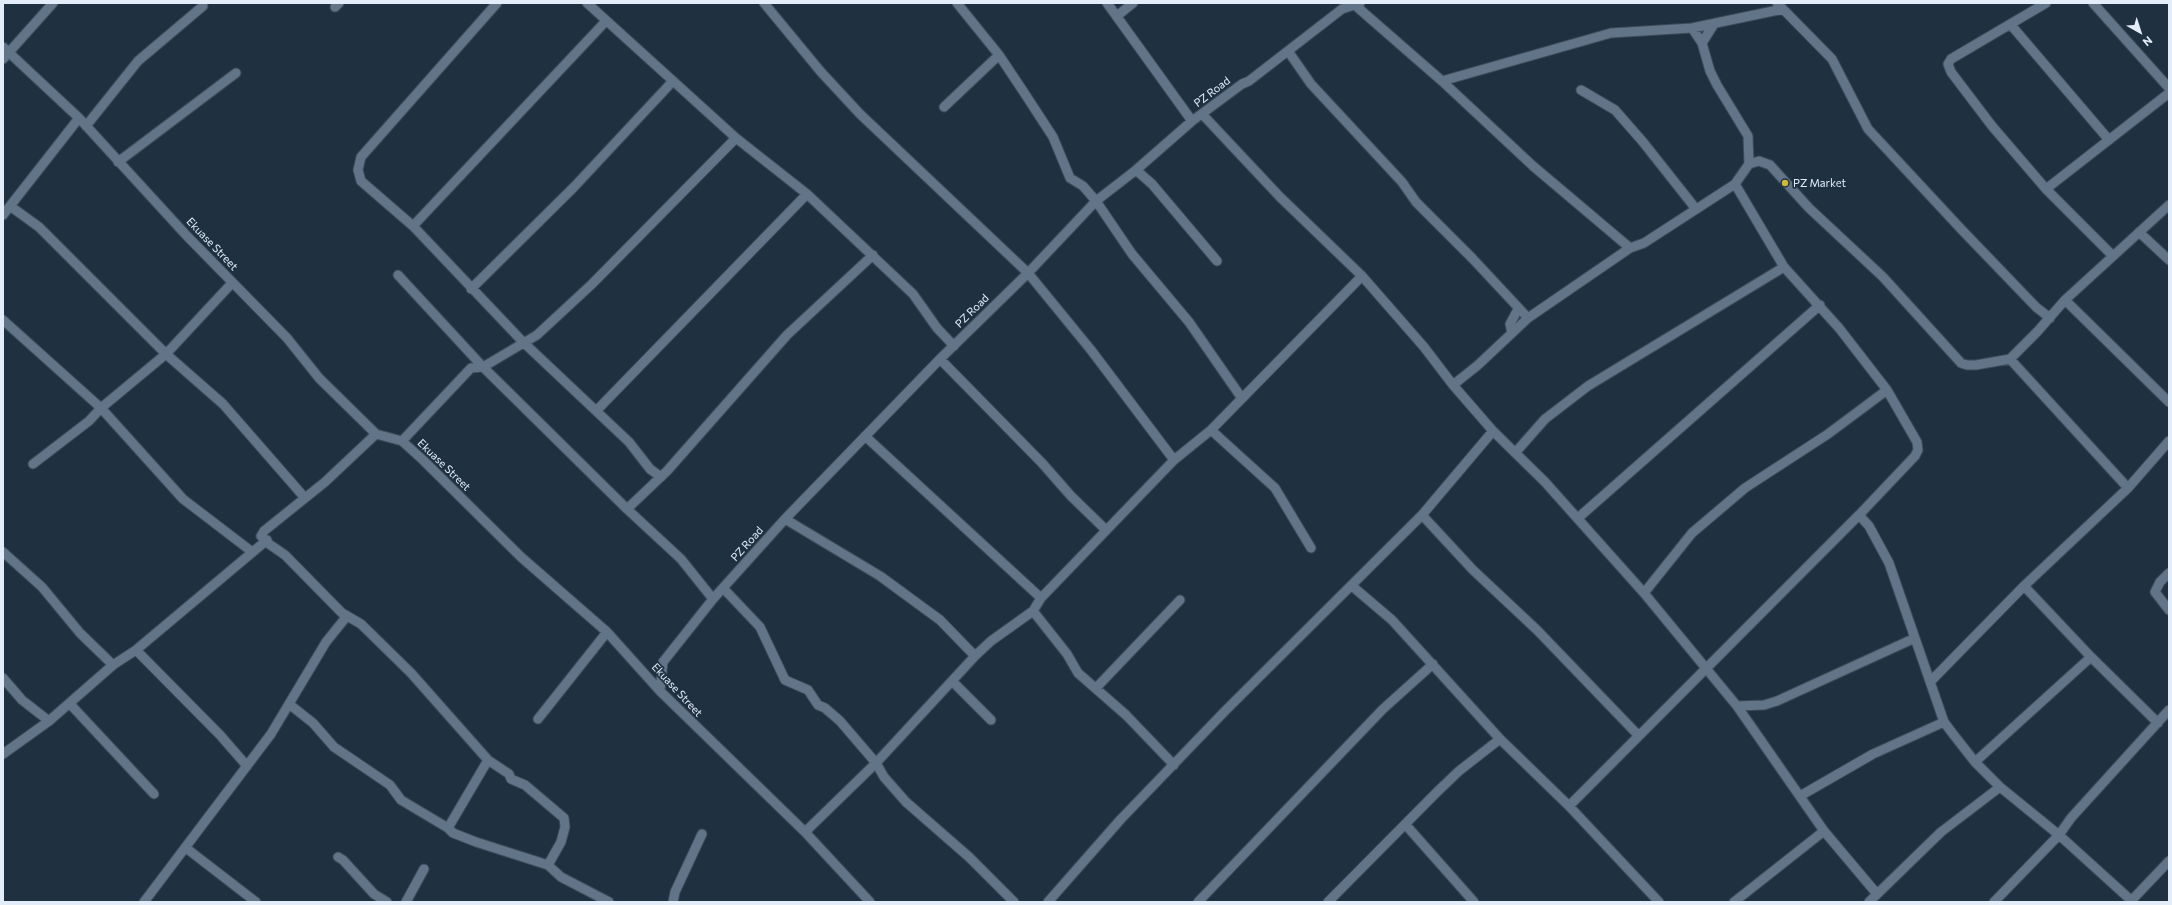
<!DOCTYPE html>
<style>
body{margin:0}
#map{position:relative;width:2172px;height:905px;overflow:hidden;background:#1f3041;font-family:Commissioner,sans-serif}
canvas{display:block}
.frame{position:absolute;inset:0;border:4px solid #e3edf9;pointer-events:none}
.north{position:absolute;left:2120px;top:12px;width:40px;height:40px;-webkit-text-stroke:3px #1f3041;paint-order:stroke;rotate:141deg;font-size:11px;font-weight:700;line-height:16px;text-align:center;color:#e3edf9}
.north::after{content:'';display:block;margin:auto;width:14px;height:18px;background:#e3edf9;clip-path:polygon(50% 0,100% 100%,50% 72%,0 100%)}
</style>
<div id="map">
<canvas width="2172" height="905"></canvas>
<div class="frame"></div>
<div class="north">N</div>
</div>
<script>
const c = document.querySelector('canvas').getContext('2d');
c.lineJoin = 'round';
const toPath = rows => new Path2D(rows.map(r => 'M' + r).join(''));
function strokePath(path, color, width, dash) { c.strokeStyle = color; c.lineWidth = width; c.lineCap = dash ? 'butt' : 'round'; c.setLineDash(dash || []); c.stroke(path); }
function drawText(font, color, halo, rows, align = 'center') {
  c.font = font + ' Commissioner,sans-serif'; c.lineWidth = 3.5; c.setLineDash([]); c.textBaseline = 'middle'; c.strokeStyle = halo; c.fillStyle = color; for (const [text, x, y, turn = 0] of rows) {
    c.save(); c.translate(x, y); c.rotate((+turn || 0) * Math.PI / 180); c.textAlign = isNaN(turn) ? turn : align; if (halo) c.strokeText(text, 0, 0); c.fillText(text, 0, 0); c.restore();
  }
}
const street = toPath([
 [497,3,361,157,358,170,361,181,413,226,523,342,629,442,650,469,661,477],
 [587,3,736,138,807,194,913,294,937,328,954,346],
 [764,3,821,72,860,114,1028,273,1091,350,1174,460],
 [957,3,999,55,1025,94,1053,137,1070,178,1083,186,1096,201,1132,254,1189,322,1241,397],
 [1107,3,1192,121],
 [1777,3,1832,59,1868,129,1961,229,2036,307,2050,318],
 [2046,3,1951,59,1948,64,1951,72,1992,126,2046,189,2112,255],
 [2093,3,2169,88],
 [1356,6,1442,81,1533,166,1630,248],
 [335,7,339,3],
 [1117,16,1133,3],
 [2011,25,2109,140],
 [1702,43,1714,24],
 [3,47,79,118,186,235,287,338,319,378,376,434,402,441,423,460,521,557,607,632,660,691,805,832,870,902],
 [1288,51,1311,84,1402,182,1416,202,1472,258,1528,318],
 [3,59,53,3],
 [1442,81,1611,33,1692,28,1783,9],
 [1581,90,1615,110,1643,142,1696,209],
 [944,107,999,55],
 [1203,115,1280,197,1362,276,1424,347,1453,385,1493,431,1545,482,1644,593,1737,706,1824,831,1877,894],
 [86,126,138,61,203,6],
 [118,162,236,73],
 [1749,164,1759,161,1770,165,1809,208,1883,277,1961,363,1967,365,1976,365,2010,359,2037,332,2065,300,2169,205],
 [1136,170,1152,184,1217,261],
 [2046,189,2169,93],
 [10,206,39,227,166,354,223,404,305,498],
 [3,215,79,118],
 [413,226,606,21],
 [2139,232,2169,260],
 [398,275,483,367,627,509,681,559,713,599],
 [471,289,574,187,673,81],
 [2065,300,2169,402],
 [3,320,101,408,183,499,251,551],
 [1512,333,1510,324,1518,309],
 [940,359,1042,463,1071,496,1106,530],
 [2010,359,2128,488],
 [1453,385,1478,365,1528,318,1630,248,1644,243,1735,184,1749,164,1748,136,1717,85,1710,71,1702,43,1692,28],
 [597,410,807,194],
 [1211,430,1275,488,1311,548],
 [376,434,325,482,264,531,261,536,269,544,285,555,342,613,361,624,411,673,488,760,509,774,511,779,525,785,564,818,565,827,561,842,548,865,561,877,609,902],
 [865,436,1041,598],
 [402,441,471,368,483,367,537,335,592,284,736,138],
 [1515,453,1545,419,1588,386,1784,267],
 [33,464,89,421,101,408,166,354,232,283],
 [627,509,667,471,787,335,873,255],
 [1422,515,1473,570,1537,630,1638,735],
 [1859,515,1869,526,1889,563,1944,722,1953,734,1975,762,2000,787,2059,835,2133,902],
 [1578,518,1820,305],
 [785,519,880,576,940,620,975,656],
 [3,552,42,587,80,633,113,665],
 [2169,573,2160,582,2155,592,2169,610],
 [1352,586,1392,620,1500,739,1569,806,1659,902],
 [2024,586,2091,657,2158,723],
 [723,588,760,627,785,680,808,690,818,705,825,708,840,721,876,763,884,777,906,802,969,857,1014,902],
 [1644,593,1692,533,1745,488,1828,434,1887,390],
 [1033,611,1067,654,1078,673,1126,715,1174,765],
 [136,650,220,735,247,766],
 [3,678,22,700,49,721],
 [952,681,991,720],
 [1930,682,2024,586,2128,488,2169,441],
 [1096,688,1180,600],
 [660,691,663,662,713,599,785,519,940,359,1028,273,1096,201,1136,170,1192,121,1242,84,1249,81,1342,9,1360,3],
 [70,704,154,794],
 [289,704,313,723,334,747,390,785,401,800,448,828],
 [1737,706,1764,705,1777,701,1915,638],
 [538,719,607,632],
 [3,754,49,721,113,665,136,650,267,540],
 [488,760,448,828,453,833,476,842,548,865],
 [1975,762,2091,657],
 [1800,796,1873,754,1944,722],
 [1569,806,1859,515,1915,456,1918,450,1917,442,1887,390,1839,328,1784,267,1735,184],
 [1405,824,1474,902],
 [805,832,876,763,975,656,991,641,1033,611,1041,598,1174,460,1211,430,1362,276],
 [186,848,256,902],
 [338,857,343,860,374,894,387,902],
 [144,902,271,734,326,642,347,616],
 [406,902,424,869],
 [673,902,675,892,702,834],
 [1048,902,1121,819,1225,711,1422,515,1493,431],
 [1198,902,1383,709,1433,664],
 [1328,902,1437,792,1459,771,1500,739],
 [1734,902,1824,831],
 [1869,902,1941,832,2000,787],
 [1994,902,2059,835,2071,818,2169,710],
 [2130,902,2169,861]
]);
strokePath(street, '#3d4b5a', 11);
strokePath(street, '#617488', 9);
for (const [x, y, r, color] of [
 [1785,183,4,"#ccb938"]
]) { const dot = new Path2D(); dot.arc(x, y, r, 0, 2 * Math.PI); c.fillStyle = color; c.fill(dot); strokePath(dot, '#1f3041', 1.5); }
drawText('11px', '#e3edf9', '#1f3041', [
 ["PZ Road",1212,92,-37],
 ["Ekuase Street",212,244,46],
 ["PZ Road",972,311,-45],
 ["Ekuase Street",444,465,44],
 ["PZ Road",747,544,-48],
 ["Ekuase Street",677,690,47]
]);
drawText('11px', '#e3edf9', '#1f3041', [
 ["PZ Market",1793,183]
], 'left');
</script>
